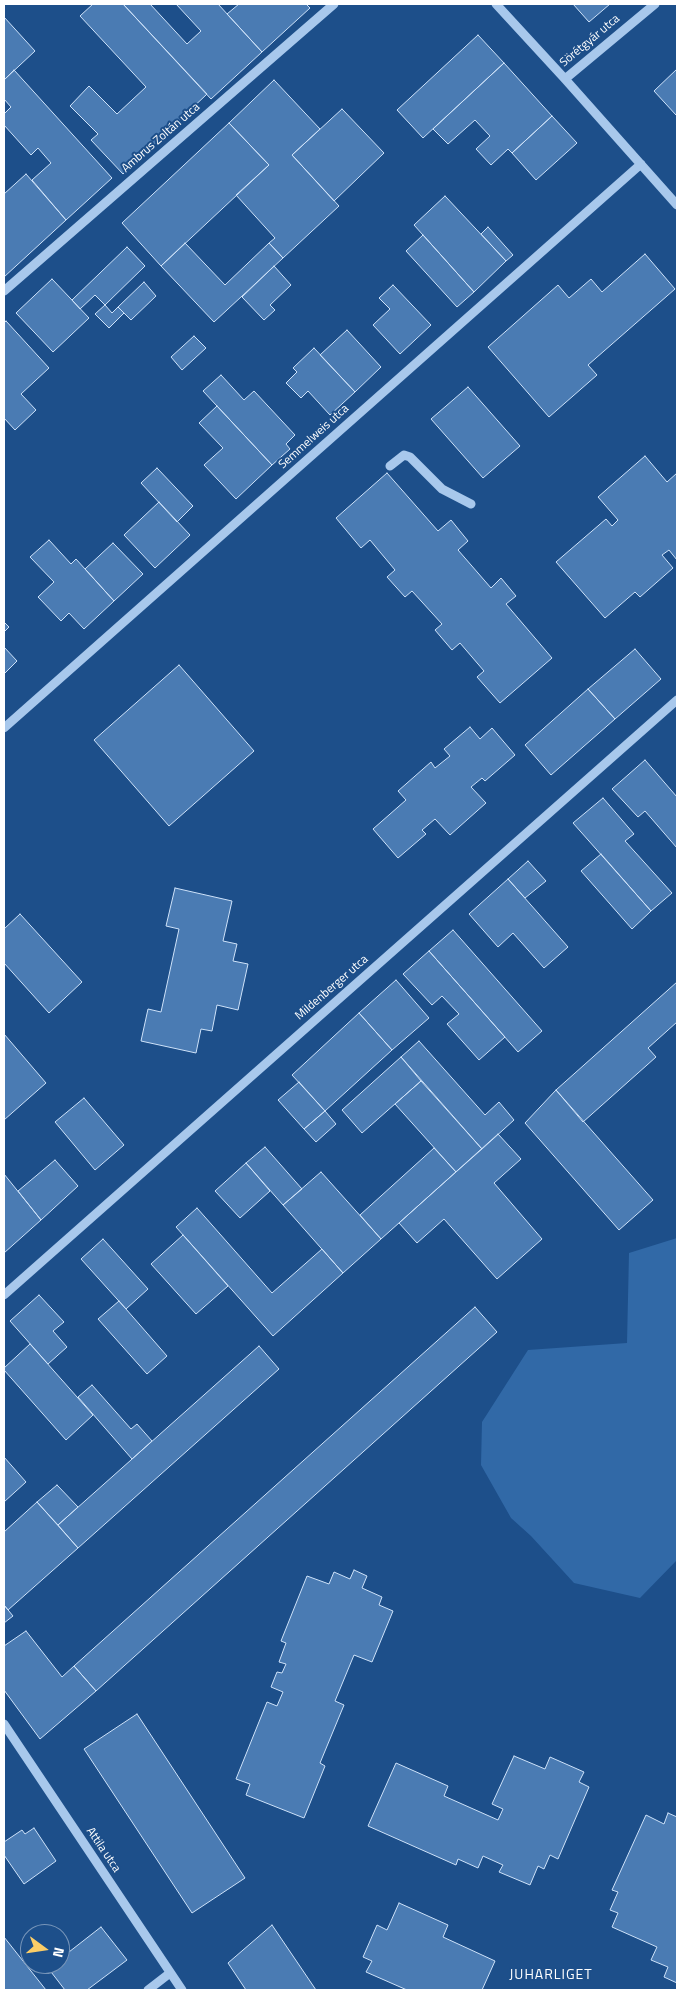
<!DOCTYPE html>
<meta charset="utf-8">
<style>
body{margin:0}
#map{position:relative;width:681px;height:1994px;overflow:hidden;background:#1d4f8a;font-family:"Titillium Web",sans-serif}
canvas{display:block}
.frame{position:absolute;inset:0;border:5px solid #fff;pointer-events:none}
.north{position:absolute;left:20px;top:1924px;width:50px;height:50px;box-sizing:border-box;background:#1d4f8a;border:1px solid #7795b9;border-radius:50%;rotate:104deg;font-size:14px;font-weight:700;line-height:20px;text-align:center;color:#fff}
.north::after{content:'';display:block;margin:auto;width:18px;height:22px;background:#fbcd67;clip-path:polygon(50% 0,100% 100%,50% 72%,0 100%)}
</style>
<div id="map">
<canvas width="681" height="1994"></canvas>
<div class="frame"></div>
<div class="north">N</div>
</div>
<script>
const c = document.querySelector('canvas').getContext('2d');
c.lineJoin = 'round';
function paint(path, color) { c.fillStyle = color; c.fill(path, 'evenodd'); }
const toPath = rows => new Path2D(rows.map(r => 'M' + r).join(''));
function strokePath(path, color, width, dash) { c.strokeStyle = color; c.lineWidth = width; c.lineCap = dash ? 'butt' : 'round'; c.setLineDash(dash || []); c.stroke(path); }
function drawText(font, color, halo, rows, align = 'center') {
  c.font = font + ' "Titillium Web",sans-serif'; c.lineWidth = 4; c.setLineDash([]); c.textBaseline = 'middle'; c.strokeStyle = halo; c.fillStyle = color; for (const [text, x, y, turn = 0] of rows) {
    c.save(); c.translate(x, y); c.rotate((+turn || 0) * Math.PI / 180); c.textAlign = isNaN(turn) ? turn : align; if (halo) c.strokeText(text, 0, 0); c.fillText(text, 0, 0); c.restore();
  }
}
paint(toPath([
 [677,1238,677,1560,640,1598,574,1583,531,1536,511,1518,481,1465,482,1422,528,1350,627,1343,629,1253]
]), '#3169a7');
const building = toPath([
 [93,4,123,4,207,94,123,174,91,140,98,134,70,106,89,86,117,114,146,87,80,16,93,4],
 [123,4,150,4,187,44,201,31,176,4,218,4,262,52,211,99,123,4],
 [239,4,306,4,310,8,262,52,227,14,239,4],
 [573,4,610,4,589,22,573,4],
 [4,17,35,51,4,80,4,17],
 [478,35,504,63,423,138,397,110,478,35],
 [504,63,552,116,512,153,508,149,491,165,476,149,490,136,475,120,448,144,433,129,504,63],
 [677,69,677,114,676,115,654,91,677,69],
 [14,70,112,178,66,220,32,180,51,163,38,148,31,155,4,125,4,114,11,107,4,99,4,80,14,70],
 [274,80,320,129,292,155,339,206,283,258,269,243,275,238,236,195,269,165,229,123,274,80],
 [342,109,384,153,334,201,292,155,342,109],
 [552,116,577,143,536,180,512,153,552,116],
 [229,123,269,165,161,266,122,223,229,123],
 [26,174,66,220,4,277,4,194,26,174],
 [445,196,506,261,474,292,414,225,445,196],
 [488,227,513,255,506,261,481,234,488,227],
 [423,235,474,292,457,307,406,251,423,235],
 [185,243,225,285,269,243,283,258,214,322,161,266,185,243],
 [127,247,145,266,105,305,95,295,80,309,72,300,127,247],
 [645,254,675,289,588,365,597,375,549,417,488,347,558,285,569,298,591,279,602,292,645,254],
 [274,266,291,285,270,305,275,310,264,320,242,297,274,266],
 [52,279,89,318,53,352,16,313,52,279],
 [144,282,156,296,131,320,118,307,144,282],
 [393,285,431,325,400,354,373,325,390,309,379,298,393,285],
 [105,305,112,313,118,307,124,313,109,328,95,314,105,305],
 [6,321,49,368,21,394,36,410,15,430,4,418,4,323,6,321],
 [347,330,381,367,355,392,320,355,347,330],
 [194,336,206,348,182,370,171,357,194,336],
 [314,348,355,392,330,415,308,391,301,398,286,383,297,372,293,368,314,348],
 [221,375,244,400,254,391,295,435,286,444,290,449,272,465,203,391,221,375],
 [468,387,520,446,483,478,431,419,468,387],
 [217,406,272,465,236,499,204,465,223,448,199,423,217,406],
 [645,456,667,482,677,473,677,560,669,550,662,555,673,568,640,597,635,592,605,618,556,562,606,519,612,526,618,520,598,497,645,456],
 [157,468,193,506,177,522,141,483,157,468],
 [387,473,438,531,451,520,468,541,458,550,491,588,501,578,516,596,506,604,552,658,500,703,477,677,484,671,460,643,452,650,435,630,442,624,412,591,405,597,387,577,395,570,370,540,361,548,336,518,387,473],
 [159,502,190,535,155,568,124,535,159,502],
 [49,540,71,564,76,559,114,601,84,629,69,613,61,621,38,597,54,582,30,557,49,540],
 [113,543,143,574,114,601,85,569,113,543],
 [4,622,9,627,4,632,4,622],
 [4,647,17,661,4,674,4,647],
 [635,649,661,679,615,719,588,689,635,649],
 [179,665,254,751,169,826,94,740,179,665],
 [588,689,615,719,551,775,525,745,588,689],
 [470,727,480,739,492,728,515,755,485,781,482,778,471,787,486,803,450,835,435,819,422,830,426,834,398,858,373,829,406,800,398,791,431,762,435,768,450,756,444,749,470,727],
 [645,760,677,797,677,848,645,811,638,817,612,789,645,760],
 [603,798,634,834,625,841,672,893,651,911,573,823,603,798],
 [601,854,651,911,632,929,581,871,601,854],
 [528,861,546,881,525,898,508,879,528,861],
 [508,879,568,947,544,968,513,933,498,947,469,914,508,879],
 [175,888,232,901,223,941,237,944,233,961,248,964,238,1010,217,1005,212,1031,201,1029,196,1053,141,1041,148,1009,161,1012,179,929,166,926,175,888],
 [20,914,82,982,49,1013,4,963,4,929,20,914],
 [453,930,542,1031,518,1052,429,951,453,930],
 [429,951,505,1037,479,1060,447,1024,459,1014,442,996,432,1005,403,974,429,951],
 [396,980,429,1018,392,1050,359,1013,396,980],
 [677,982,677,1022,648,1048,656,1057,583,1122,556,1090,677,982],
 [359,1013,392,1050,325,1111,292,1075,359,1013],
 [4,1034,46,1083,4,1120,4,1034],
 [419,1041,485,1115,499,1102,514,1120,482,1149,401,1057,419,1041],
 [401,1057,421,1081,362,1133,342,1110,401,1057],
 [421,1081,482,1149,456,1172,395,1104,421,1081],
 [299,1082,325,1111,304,1129,278,1100,299,1082],
 [556,1090,653,1200,619,1230,525,1123,556,1090],
 [84,1098,124,1145,95,1170,55,1122,84,1098],
 [325,1111,336,1124,316,1142,304,1129,325,1111],
 [498,1134,521,1159,494,1183,542,1239,497,1279,444,1219,417,1243,399,1223,498,1134],
 [265,1147,302,1189,283,1205,246,1163,265,1147],
 [434,1148,456,1172,381,1239,360,1215,434,1148],
 [55,1160,78,1186,41,1220,18,1191,55,1160],
 [246,1163,270,1191,240,1218,215,1191,246,1163],
 [321,1172,381,1239,343,1273,283,1205,321,1172],
 [4,1174,41,1220,4,1253,4,1174],
 [197,1208,272,1293,322,1249,343,1273,273,1336,176,1227,197,1208],
 [183,1235,228,1286,196,1314,151,1264,183,1235],
 [103,1239,148,1289,126,1309,81,1259,103,1239],
 [39,1295,64,1322,53,1331,67,1347,48,1364,10,1321,39,1295],
 [119,1301,167,1356,147,1374,98,1319,119,1301],
 [475,1307,497,1332,96,1691,74,1666,475,1307],
 [30,1344,93,1415,66,1440,4,1370,4,1368,30,1344],
 [259,1346,279,1369,78,1548,58,1525,259,1346],
 [92,1385,131,1429,137,1424,152,1441,132,1459,78,1397,92,1385],
 [4,1457,26,1482,4,1502,4,1457],
 [57,1485,78,1507,58,1525,37,1502,57,1485],
 [37,1502,78,1548,8,1610,4,1605,4,1532,37,1502],
 [354,1570,367,1576,362,1588,382,1597,379,1605,393,1611,372,1662,354,1655,335,1701,344,1705,320,1763,325,1766,304,1818,246,1795,250,1784,236,1779,267,1702,277,1706,283,1692,271,1687,277,1672,282,1673,286,1664,279,1662,286,1643,281,1641,307,1576,329,1584,334,1572,350,1579,354,1570],
 [4,1605,13,1616,4,1623,4,1605],
 [26,1631,62,1677,74,1666,96,1691,40,1739,4,1690,4,1646,26,1631],
 [137,1714,245,1878,192,1913,84,1749,137,1714],
 [514,1756,545,1769,550,1757,584,1772,579,1782,589,1787,558,1859,550,1855,544,1869,538,1866,530,1885,499,1872,503,1865,483,1856,478,1868,458,1859,456,1865,368,1826,396,1763,448,1786,444,1796,498,1820,503,1809,492,1804,514,1756],
 [668,1813,677,1817,677,1983,664,1977,668,1967,651,1960,657,1947,612,1927,618,1913,610,1910,618,1892,612,1890,646,1815,664,1824,668,1813],
 [34,1828,56,1861,24,1884,4,1855,4,1842,22,1830,25,1834,34,1828],
 [399,1903,448,1925,443,1937,495,1961,482,1990,407,1990,366,1972,372,1961,363,1957,377,1925,387,1930,399,1903],
 [272,1925,316,1990,246,1990,228,1963,272,1925],
 [101,1927,127,1960,87,1990,65,1990,48,1968,53,1964,60,1964,60,1959,101,1927],
 [4,1937,46,1990,4,1990,4,1937]
]);
paint(building, '#4a7bb3');
strokePath(building, '#cee2f9', 1);
strokePath(toPath([
 [496,4,565,79,677,205],
 [565,79,655,4],
 [4,291,334,4],
 [390,466,404,455,410,457,442,489,471,504],
 [4,728,641,164],
 [4,1295,677,700],
 [4,1724,182,1990],
 [148,1990,170,1973]
]), '#a8c8ec', 9);
drawText('12px', '#fff', '#1d4f8a', [
 ["Sörétgyár utca",590,41,-40],
 ["Ambrus Zoltán utca",161,138,-41],
 ["Semmelweis utca",314,437,-42],
 ["Mildenberger utca",332,988,-41],
 ["Attila utca",103,1850,56]
]);
c.letterSpacing = '1px';
drawText('14px', '#fff', '#1d4f8a', [
 ["JUHARLIGET",551,1976]
]);
c.letterSpacing = '0px';
</script>
